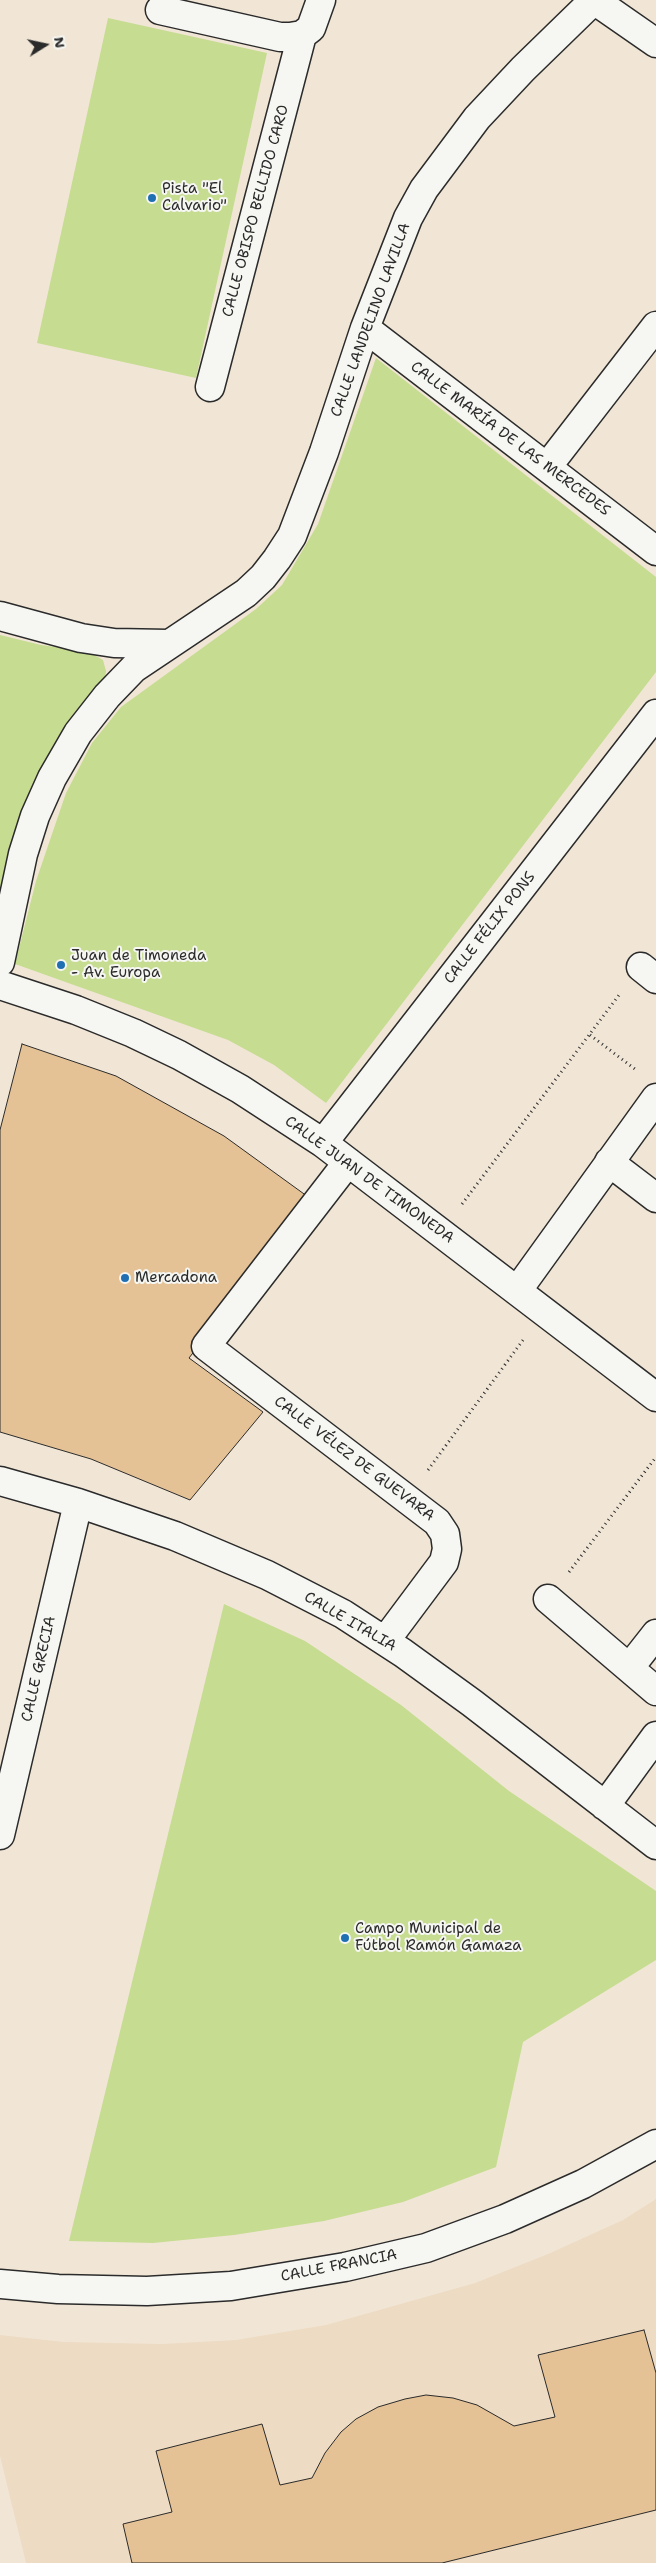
<!DOCTYPE html>
<meta charset="utf-8">
<style>
body{margin:0}
#map{position:relative;width:656px;height:2563px;overflow:hidden;background:#f1e6d6;font-family:"Shantell Sans",sans-serif}
canvas{display:block}
.north{position:absolute;left:20px;top:20px;width:50px;height:50px;-webkit-text-stroke:4px #f6f6f2;paint-order:stroke;rotate:80deg;font-size:14px;font-weight:700;line-height:20px;text-align:center;color:#2b2b2b}
.north::after{content:'';display:block;margin:auto;width:18px;height:22px;background:#2b2b2b;clip-path:polygon(50% 0,100% 100%,50% 72%,0 100%)}
</style>
<div id="map">
<canvas width="656" height="2563"></canvas>
<div class="north">N</div>
</div>
<script>
const c = document.querySelector('canvas').getContext('2d');
c.lineJoin = 'round';
function paint(path, color) { c.fillStyle = color; c.fill(path, 'evenodd'); }
const toPath = rows => new Path2D(rows.map(r => 'M' + r).join(''));
function strokePath(path, color, width, dash) { c.strokeStyle = color; c.lineWidth = width; c.lineCap = dash ? 'butt' : 'round'; c.setLineDash(dash || []); c.stroke(path); }
function drawText(font, color, halo, rows, align = 'center') {
  c.font = font + ' "Shantell Sans",sans-serif'; c.lineWidth = 4; c.setLineDash([]); c.textBaseline = 'middle'; c.strokeStyle = halo; c.fillStyle = color; for (const [text, x, y, turn = 0] of rows) {
    c.save(); c.translate(x, y); c.rotate((+turn || 0) * Math.PI / 180); c.textAlign = isNaN(turn) ? turn : align; if (halo) c.strokeText(text, 0, 0); c.fillText(text, 0, 0); c.restore();
  }
}
paint(toPath([
 [656,2199,656,2563,26,2563,0,2456,0,2335,64,2342,162,2344,236,2340,326,2325,475,2283,548,2254,623,2220]
]), '#eddbc3');
paint(toPath([
 [108,18,267,53,196,378,37,343],
 [376,358,656,577,656,672,326,1103,274,1065,228,1040,15,964,36,881,66,793,92,743,121,707,256,609,282,585,318,524],
 [0,635,41,645,89,652,103,660,106,671,105,680,53,746,29,794,0,905],
 [224,1604,305,1641,401,1705,509,1791,656,1891,656,1960,523,2042,496,2167,403,2202,324,2221,234,2235,153,2243,69,2241]
]), '#c6dc91');
const building = toPath([
 [22,1044,116,1076,224,1136,311,1199,189,1358,263,1412,190,1500,91,1459,0,1432,0,1130,22,1044],
 [644,2330,656,2373,656,2510,442,2563,132,2563,123,2524,172,2512,156,2451,262,2424,280,2485,312,2478,325,2453,341,2432,356,2419,378,2407,405,2399,426,2395,453,2398,477,2405,514,2426,555,2417,538,2355,644,2330]
]);
paint(building, '#e5c296');
strokePath(building, '#2b2b2b', 1);
const minor = toPath([
 [594,0,656,43],
 [160,10,280,37,290,37,302,35,311,28,321,0],
 [365,328,656,551],
 [210,387,302,35],
 [547,467,656,326],
 [0,616,81,638,114,643,168,644],
 [0,962,23,854,35,816,52,778,78,733,107,696,134,668,246,593,263,577,277,559,292,536,324,452,365,328,408,218,424,189,477,118,523,69,594,0],
 [641,967,656,979],
 [0,985,76,1010,133,1033,179,1055,240,1089,323,1143,656,1397],
 [323,1143,656,714],
 [348,1162,206,1346,437,1522,445,1534,447,1549,444,1562,385,1641],
 [609,1162,656,1198],
 [517,1291,656,1098],
 [0,1481,78,1503,175,1536,267,1575,343,1614,403,1653,472,1703,656,1845],
 [548,1599,656,1691],
 [630,1667,656,1634],
 [605,1806,656,1736],
 [0,1835,78,1503],
 [0,2284,58,2289,147,2291,231,2286,345,2267,426,2248,505,2219,583,2184,656,2144]
]);
strokePath(minor, '#2b2b2b', 31);
strokePath(toPath([
 [590,1035,635,1069],
 [462,1204,619,995],
 [428,1470,523,1340],
 [569,1572,656,1457]
]), '#2b2b2b', 3, [1, 4]);
strokePath(minor, '#f6f6f2', 28);
for (const [x, y, r, color] of [
 [152,198,5,"#1f6fb2"],
 [61,965,5,"#1f6fb2"],
 [125,1278,5,"#1f6fb2"],
 [345,1938,5,"#1f6fb2"]
]) { const dot = new Path2D(); dot.arc(x, y, r, 0, 2 * Math.PI); c.fillStyle = color; c.fill(dot); strokePath(dot, '#f6f6f2', 2); }
drawText('15px', '#2b2b2b', '#f6f6f2', [
 ["Pista \"El",162,189],
 ["Calvario\"",162,206],
 ["Juan de Timoneda",71,956],
 ["- Av. Europa",71,973],
 ["Mercadona",135,1278],
 ["Campo Municipal de",355,1929],
 ["Fútbol Ramón Gamaza",355,1946]
], 'left');
drawText('15px', '#2b2b2b', '#f6f6f2', [
 ["CALLE OBISPO BELLIDO CARO",256,211,-75],
 ["CALLE LANDELINO LAVILLA",371,320,-70],
 ["CALLE MARÍA DE LAS MERCEDES",510,439,37],
 ["CALLE FÉLIX PONS",490,928,-52],
 ["CALLE JUAN DE TIMONEDA",369,1180,36],
 ["CALLE VÉLEZ DE GUEVARA",354,1459,37],
 ["CALLE ITALIA",350,1622,30],
 ["CALLE GRECIA",39,1669,-77],
 ["CALLE FRANCIA",339,2266,-11]
]);
</script>
